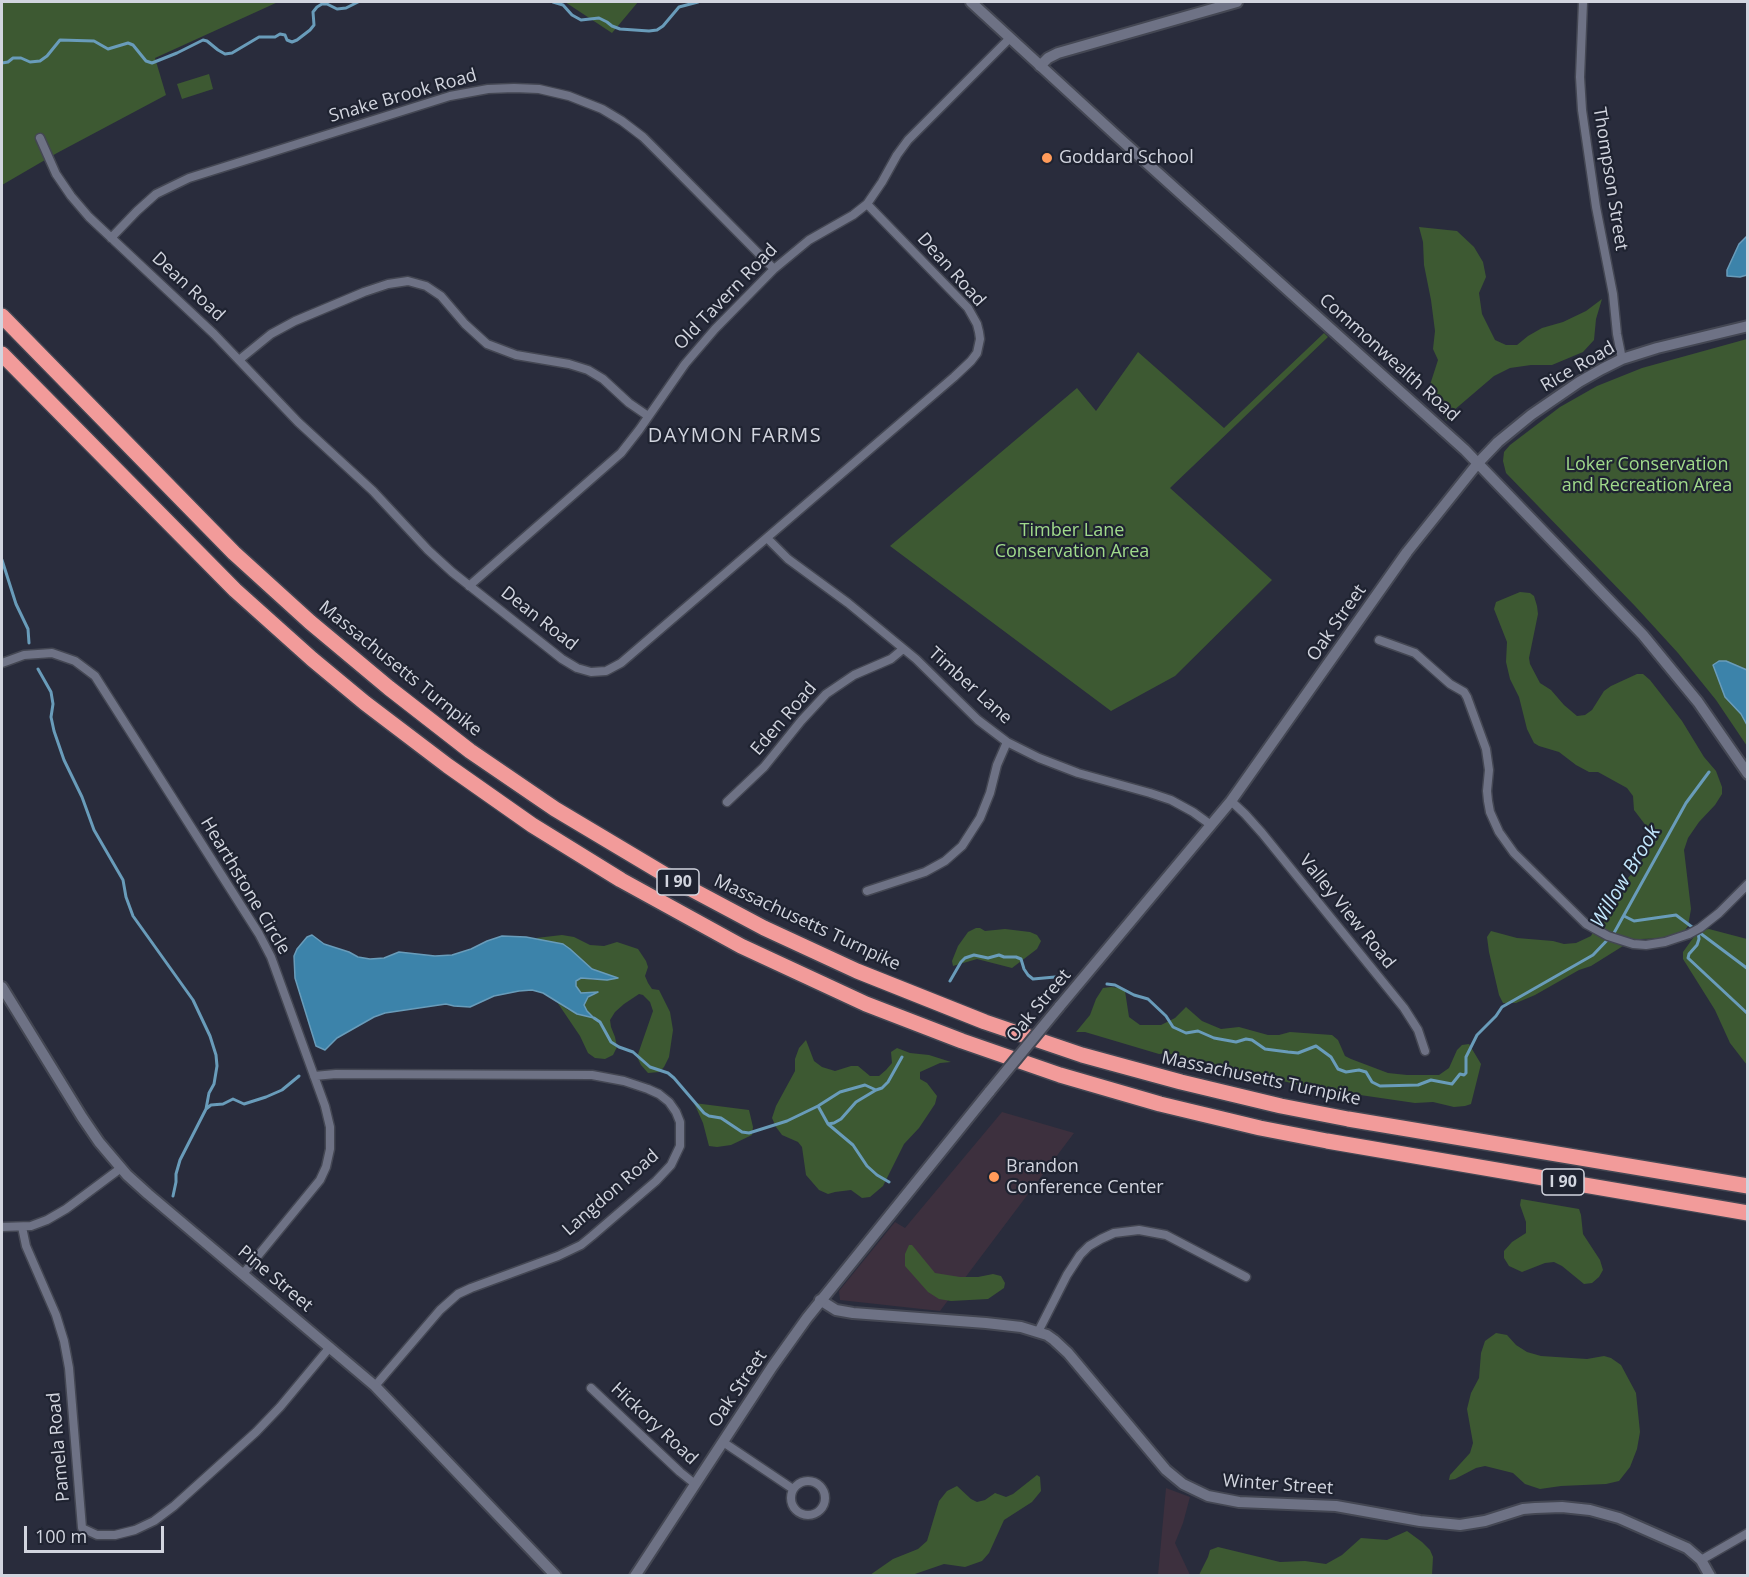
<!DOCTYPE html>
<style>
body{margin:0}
#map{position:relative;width:1749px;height:1577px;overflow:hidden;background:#292c3c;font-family:"Open Sans",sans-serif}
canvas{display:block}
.frame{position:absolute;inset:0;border:3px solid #d2d5df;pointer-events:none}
.scale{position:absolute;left:24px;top:1526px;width:140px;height:27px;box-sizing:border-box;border:3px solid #d2d5df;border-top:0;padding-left:8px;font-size:18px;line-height:21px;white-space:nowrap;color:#d2d5df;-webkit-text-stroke:4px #1f2331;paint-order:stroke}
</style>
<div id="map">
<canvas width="1749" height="1577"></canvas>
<div class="frame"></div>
<div class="scale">100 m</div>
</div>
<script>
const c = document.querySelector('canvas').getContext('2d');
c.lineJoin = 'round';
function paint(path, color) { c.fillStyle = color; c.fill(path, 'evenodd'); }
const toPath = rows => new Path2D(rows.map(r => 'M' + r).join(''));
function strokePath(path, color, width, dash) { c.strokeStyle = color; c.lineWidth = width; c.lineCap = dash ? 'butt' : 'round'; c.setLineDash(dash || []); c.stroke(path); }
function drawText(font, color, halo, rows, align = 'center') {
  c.font = font + ' "Open Sans",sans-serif'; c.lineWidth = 4.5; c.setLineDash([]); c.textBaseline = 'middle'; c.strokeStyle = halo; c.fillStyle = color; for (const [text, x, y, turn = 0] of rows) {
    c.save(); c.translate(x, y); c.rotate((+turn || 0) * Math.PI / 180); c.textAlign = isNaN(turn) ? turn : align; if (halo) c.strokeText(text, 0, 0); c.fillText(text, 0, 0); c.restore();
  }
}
paint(toPath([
 [1002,1112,1074,1133,940,1311,840,1300,839,1291,895,1222,905,1228],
 [1166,1488,1190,1497,1183,1523,1175,1543,1190,1575,1158,1575]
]), '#3d303e');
paint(toPath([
 [2,2,278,2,155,58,166,95,57,153,2,185],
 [565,2,638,2,612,33],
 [209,74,213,89,182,99,177,84],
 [1419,227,1457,231,1474,247,1483,262,1486,277,1479,293,1482,314,1495,340,1506,345,1517,345,1528,336,1542,328,1563,322,1586,311,1602,299,1596,319,1594,340,1583,352,1552,365,1531,365,1510,368,1494,376,1453,411,1446,421,1443,410,1429,388,1438,360,1433,349,1435,331,1431,300,1424,265,1423,242],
 [1324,333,1328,337,1170,488,1272,580,1175,676,1111,711,890,546,1077,388,1096,411,1138,352,1224,428],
 [1747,339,1747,746,1716,700,1678,653,1635,606,1506,473,1503,461,1504,452,1510,445,1560,407,1597,386,1642,368],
 [1520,592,1530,593,1534,596,1537,606,1538,614,1529,658,1530,664,1540,683,1551,690,1564,705,1577,716,1585,715,1592,710,1604,691,1611,686,1637,674,1643,674,1650,680,1682,721,1704,757,1716,771,1722,787,1722,794,1715,805,1699,822,1688,838,1684,850,1691,909,1688,926,1683,933,1669,938,1641,939,1623,946,1591,966,1579,970,1535,995,1516,1003,1503,1003,1499,995,1489,952,1487,937,1491,931,1517,938,1553,941,1564,944,1576,943,1591,936,1610,899,1634,871,1652,845,1652,837,1650,831,1634,810,1633,796,1627,788,1598,772,1589,772,1576,765,1559,752,1539,746,1534,743,1527,729,1519,697,1510,679,1506,662,1507,642,1494,609,1496,602],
 [976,928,980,928,985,931,1005,929,1030,932,1037,935,1041,941,1037,949,1012,968,977,959,953,966,952,961,958,946,968,932],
 [1709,929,1747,939,1747,1065,1730,1043,1715,1010,1683,959,1683,952,1696,934,1703,930],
 [562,935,574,937,590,945,604,946,617,942,638,949,646,961,648,967,645,976,648,983,652,989,659,990,670,1012,673,1030,669,1057,664,1067,659,1072,648,1073,641,1065,637,1057,653,1011,650,1002,643,995,639,994,624,1004,615,1012,610,1020,611,1027,615,1037,617,1047,613,1055,605,1059,595,1058,588,1053,580,1036,557,1002,568,1010,594,1017,587,1011,584,1005,585,1000,596,993,581,993,576,986,576,981,581,978,597,980,616,978,592,969,584,962,536,938],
 [1111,987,1120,988,1125,991,1129,1017,1140,1025,1161,1025,1175,1018,1186,1007,1202,1021,1221,1029,1239,1027,1268,1035,1279,1035,1290,1032,1332,1035,1338,1040,1345,1056,1351,1059,1388,1073,1407,1075,1439,1075,1449,1068,1457,1050,1462,1045,1469,1044,1481,1064,1471,1104,1465,1106,1454,1107,1433,1102,1415,1103,1312,1088,1166,1053,1159,1054,1085,1032,1076,1032,1090,1015,1096,999,1103,988],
 [806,1040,814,1061,822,1067,835,1071,851,1066,858,1066,870,1076,879,1076,886,1070,892,1063,891,1052,897,1048,910,1053,929,1055,951,1062,940,1063,920,1072,920,1079,927,1083,937,1096,935,1104,919,1128,904,1144,883,1186,870,1197,862,1198,851,1190,835,1192,828,1194,819,1190,806,1175,802,1147,798,1142,782,1135,776,1127,772,1118,776,1106,795,1071,795,1059,799,1048],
 [694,1103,749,1110,753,1127,752,1135,731,1145,717,1147,709,1146,703,1123],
 [1521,1199,1579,1209,1581,1215,1583,1234,1600,1260,1603,1270,1599,1277,1592,1283,1584,1284,1562,1266,1554,1262,1545,1263,1522,1272,1509,1266,1504,1258,1504,1251,1512,1242,1526,1233,1526,1222,1520,1205],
 [909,1245,912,1245,935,1273,960,1277,978,1277,993,1274,1001,1276,1005,1283,1004,1288,988,1299,951,1301,939,1299,928,1292,905,1266,905,1254],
 [1496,1333,1507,1335,1516,1345,1527,1352,1541,1356,1587,1359,1604,1356,1611,1358,1621,1365,1636,1393,1640,1432,1637,1449,1630,1467,1619,1481,1606,1484,1561,1486,1540,1489,1525,1484,1513,1473,1485,1466,1476,1468,1455,1479,1449,1480,1450,1475,1470,1453,1473,1443,1467,1409,1471,1393,1479,1378,1481,1353,1485,1341],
 [1037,1475,1040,1477,1041,1491,1032,1502,1004,1520,989,1553,982,1561,965,1567,944,1564,912,1575,870,1575,893,1559,918,1549,927,1541,939,1501,947,1491,957,1486,971,1499,977,1502,985,1500,995,1493,1006,1497,1013,1494],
 [1407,1531,1422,1542,1430,1550,1433,1557,1432,1575,1199,1575,1208,1557,1210,1550,1218,1547,1280,1562,1305,1561,1326,1564,1342,1555,1361,1538,1387,1540]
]), '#3d5932');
const water = toPath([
 [1747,236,1747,275,1740,277,1727,276,1727,270,1739,244,1747,236],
 [1719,661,1726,661,1747,670,1747,725,1741,714,1725,697,1713,665,1719,661],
 [312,935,324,944,349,952,358,957,370,959,384,958,399,952,435,956,452,955,471,949,487,941,502,936,526,937,563,944,570,949,592,969,618,978,607,980,581,978,576,981,576,986,581,993,598,992,588,997,584,1005,587,1011,594,1018,577,1014,543,993,532,990,519,991,494,996,470,1007,454,1006,446,1004,385,1013,374,1017,337,1038,325,1050,316,1046,295,978,294,956,297,949,307,937,312,935]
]);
paint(water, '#3c83aa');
strokePath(water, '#699cba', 1.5);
strokePath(toPath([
 [553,2,563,5,572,15,581,20,599,18,607,22,612,26,620,29,649,31,657,30,663,26,679,7,698,2],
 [2,63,8,62,13,58,21,58,30,62,40,61,47,56,60,40,94,41,108,49,128,43,133,45,146,61,152,63,177,53,203,40,207,41,218,50,225,54,232,53,259,37,275,37,280,34,285,35,287,40,292,42,297,40,310,30,314,25,313,12,317,7,322,4,327,4,337,9,346,8,358,2],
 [2,560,16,604,28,629,29,643],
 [38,669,51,692,53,704,51,717,54,731,64,760,82,797,94,830,123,880,126,897,133,916,193,1000,210,1036,216,1055,217,1066,214,1084,209,1093,206,1109],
 [1624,916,1634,921,1676,915,1748,969],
 [1698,931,1699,939,1697,945,1689,954,1688,958,1748,1014],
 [950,981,961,962,965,958,974,955,988,958,999,955,1004,957,1016,957,1021,959,1024,969,1028,975,1033,979,1055,977,1063,979],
 [1107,984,1115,985,1134,995,1148,999,1166,1016,1173,1027,1186,1033,1198,1031,1214,1038,1236,1042,1246,1039,1252,1040,1265,1049,1288,1052,1298,1053,1316,1046,1331,1057,1338,1069,1346,1072,1359,1070,1366,1072,1372,1082,1380,1086,1418,1085,1431,1080,1452,1084,1460,1074,1464,1075,1466,1073,1466,1057,1477,1035,1496,1016,1502,1007,1593,955,1614,933,1686,803,1709,772],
 [594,1018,600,1022,611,1042,619,1047,633,1052,650,1067,668,1073,674,1078,704,1113,709,1116,721,1118,742,1132,749,1133,787,1121,818,1106,840,1092,865,1085,876,1090,882,1088,888,1082,902,1057],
 [818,1106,828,1124,853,1145,867,1166,877,1175,889,1182],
 [828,1124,834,1123,841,1119,856,1102,876,1090],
 [173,1196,176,1182,176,1174,180,1160,206,1109,211,1105,223,1104,233,1099,244,1104,266,1097,282,1090,299,1076]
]), '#699cba', 3);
const minor = toPath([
 [1583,2,1580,77,1582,110,1596,207,1613,294,1617,334,1622,359],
 [40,138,56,174,71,196,89,217,214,334,298,422,373,491,428,550,452,572,562,659,577,668,591,672,606,671,621,663,954,377,971,361,977,353,980,339,979,332,977,324,968,308,867,204],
 [111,238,137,211,156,194,189,178,450,96,488,89,514,88,539,89,569,96,602,109,622,121,643,137,663,157,774,269],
 [239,360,271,334,295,321,364,292,388,284,408,281,426,286,441,296,465,324,487,344,516,355,569,364,588,370,603,379,629,403,648,416],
 [767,538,788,559,848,603,916,659,978,720,1007,742,1039,758,1078,773,1150,793,1171,800,1193,812,1211,825],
 [469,586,621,453,639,430,685,364,715,329,774,269,809,240,853,215,867,204,882,182,897,155,908,140,1010,38],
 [1379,640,1415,653,1450,684,1464,692,1467,697,1486,749,1489,770,1487,791,1488,801,1490,812,1499,832,1514,853,1586,924,1608,936,1633,944,1646,945,1665,942,1689,934,1700,928,1719,913,1748,884],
 [2,663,24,655,52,653,75,661,95,676,259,934,271,957,325,1106,330,1127,330,1149,326,1167,320,1180,243,1274],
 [1231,801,1245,814,1262,833,1404,1008,1418,1030,1425,1051],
 [727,802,764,767,801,721,826,694,854,675,891,659,903,649],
 [867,891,925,872,945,861,962,846,980,818,990,793,997,765,1007,742],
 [314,1076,336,1074,592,1075,624,1081,648,1089,659,1094,669,1102,676,1112,680,1122,680,1146,671,1165,656,1181,592,1236,581,1245,558,1256,471,1288,458,1294,440,1310,375,1386],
 [2,1227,31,1226,47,1220,66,1209,121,1168],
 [22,1227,26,1246,56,1315,64,1341,69,1368,82,1528,97,1535,115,1535,135,1530,154,1521,174,1506,256,1432,280,1407,330,1347],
 [1038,1332,1067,1275,1080,1255,1089,1246,1101,1239,1114,1233,1139,1230,1166,1235,1246,1277],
 [591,1388,680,1472,695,1484],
 [723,1442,793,1489],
 '791 1498a17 17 0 1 1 34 0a17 17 0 1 1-34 0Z',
 [1701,1560,1748,1533]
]);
const tertiary = toPath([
 [1040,66,1048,58,1058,53,1237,2],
 [1478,463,1498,442,1531,415,1579,382,1602,369,1622,359,1657,348,1748,326],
 [820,1300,836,1310,853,1313,986,1323,1021,1327,1047,1335,1054,1340,1068,1353,1166,1470,1183,1484,1208,1496,1239,1502,1336,1506,1420,1521,1460,1525,1485,1521,1523,1509,1535,1508,1562,1507,1590,1510,1619,1518,1687,1548,1701,1560,1710,1576]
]);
const secondary = toPath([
 [971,2,1118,137,1465,450,1643,635,1698,702,1748,774],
 [2,987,82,1117,99,1142,127,1175,148,1194,375,1386,556,1576],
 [1059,1007,1231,801,1407,552,1478,463],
 [635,1576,772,1367,807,1318,990,1091]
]);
const motorway = toPath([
 [2,316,234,553,310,622,389,688,470,751,555,809,674,880,764,928,857,971,985,1022,1082,1055,1181,1082,1281,1106,1348,1119,1748,1186],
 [2,354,235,590,312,659,365,703,448,766,532,825,621,880,741,946,866,1004,962,1041,1060,1075,1160,1104,1260,1128,1327,1141,1748,1213]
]);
strokePath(minor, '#444753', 11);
strokePath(tertiary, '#444753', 14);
strokePath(secondary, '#444753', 14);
strokePath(motorway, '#444753', 18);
strokePath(minor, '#6e7285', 8);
strokePath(tertiary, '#6e7285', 10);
strokePath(secondary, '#6e7285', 10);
strokePath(motorway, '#f29b9a', 15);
const secondaryBridge = toPath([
 [990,1091,1059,1007]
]);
strokePath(secondaryBridge, '#444753', 14, []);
strokePath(secondaryBridge, '#6e7285', 10);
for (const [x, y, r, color] of [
 [1047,158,6,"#ff9b5a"],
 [994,1177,6,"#ff9b5a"]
]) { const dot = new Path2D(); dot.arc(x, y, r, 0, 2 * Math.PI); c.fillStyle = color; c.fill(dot); strokePath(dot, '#1f2331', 2); }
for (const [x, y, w] of [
 [678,882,42],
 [1563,1182,42]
]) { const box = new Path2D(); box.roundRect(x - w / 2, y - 13, w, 26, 4.5); c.fillStyle = '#1f2331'; c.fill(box); strokePath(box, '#d2d5df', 1.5); }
drawText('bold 16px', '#d2d5df', null, [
 ["I 90",678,882],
 ["I 90",1563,1182]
]);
drawText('18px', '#d2d5df', '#1f2331', [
 ["Snake Brook Road",403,96,-16],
 ["Thompson Street",1610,179,81],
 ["Dean Road",951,270,48],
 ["Dean Road",188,287,43],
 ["Old Tavern Road",726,297,-46],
 ["Commonwealth Road",1389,358,42],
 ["Rice Road",1578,367,-30],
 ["Dean Road",539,619,38],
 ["Oak Street",1337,623,-55],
 ["Massachusetts Turnpike",400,669,39],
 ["Timber Lane",970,686,42],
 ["Eden Road",784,719,-49],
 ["Hearthstone Circle",245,886,59],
 ["Valley View Road",1347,912,51],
 ["Massachusetts Turnpike",807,923,25],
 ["Oak Street",1039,1006,-50],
 ["Massachusetts Turnpike",1261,1079,12],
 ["Langdon Road",611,1193,-41],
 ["Pine Street",275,1279,40],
 ["Oak Street",738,1389,-56],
 ["Hickory Road",654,1424,43],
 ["Pamela Road",59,1447,-95],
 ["Winter Street",1278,1485,4]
]);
drawText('18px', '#d2d5df', '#1f2331', [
 ["Goddard School",1059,158],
 ["Brandon",1006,1167],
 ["Conference Center",1006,1188]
], 'left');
drawText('18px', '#a0da8b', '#1f2331', [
 ["Loker Conservation",1647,465],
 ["and Recreation Area",1647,486],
 ["Timber Lane",1072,531],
 ["Conservation Area",1072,552]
]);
c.letterSpacing = '1.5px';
drawText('20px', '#d2d5df', '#1f2331', [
 ["DAYMON FARMS",735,436]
]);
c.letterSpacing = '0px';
drawText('italic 20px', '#c3e8fe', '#1f2331', [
 ["Willow Brook",1626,877,-59]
]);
</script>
